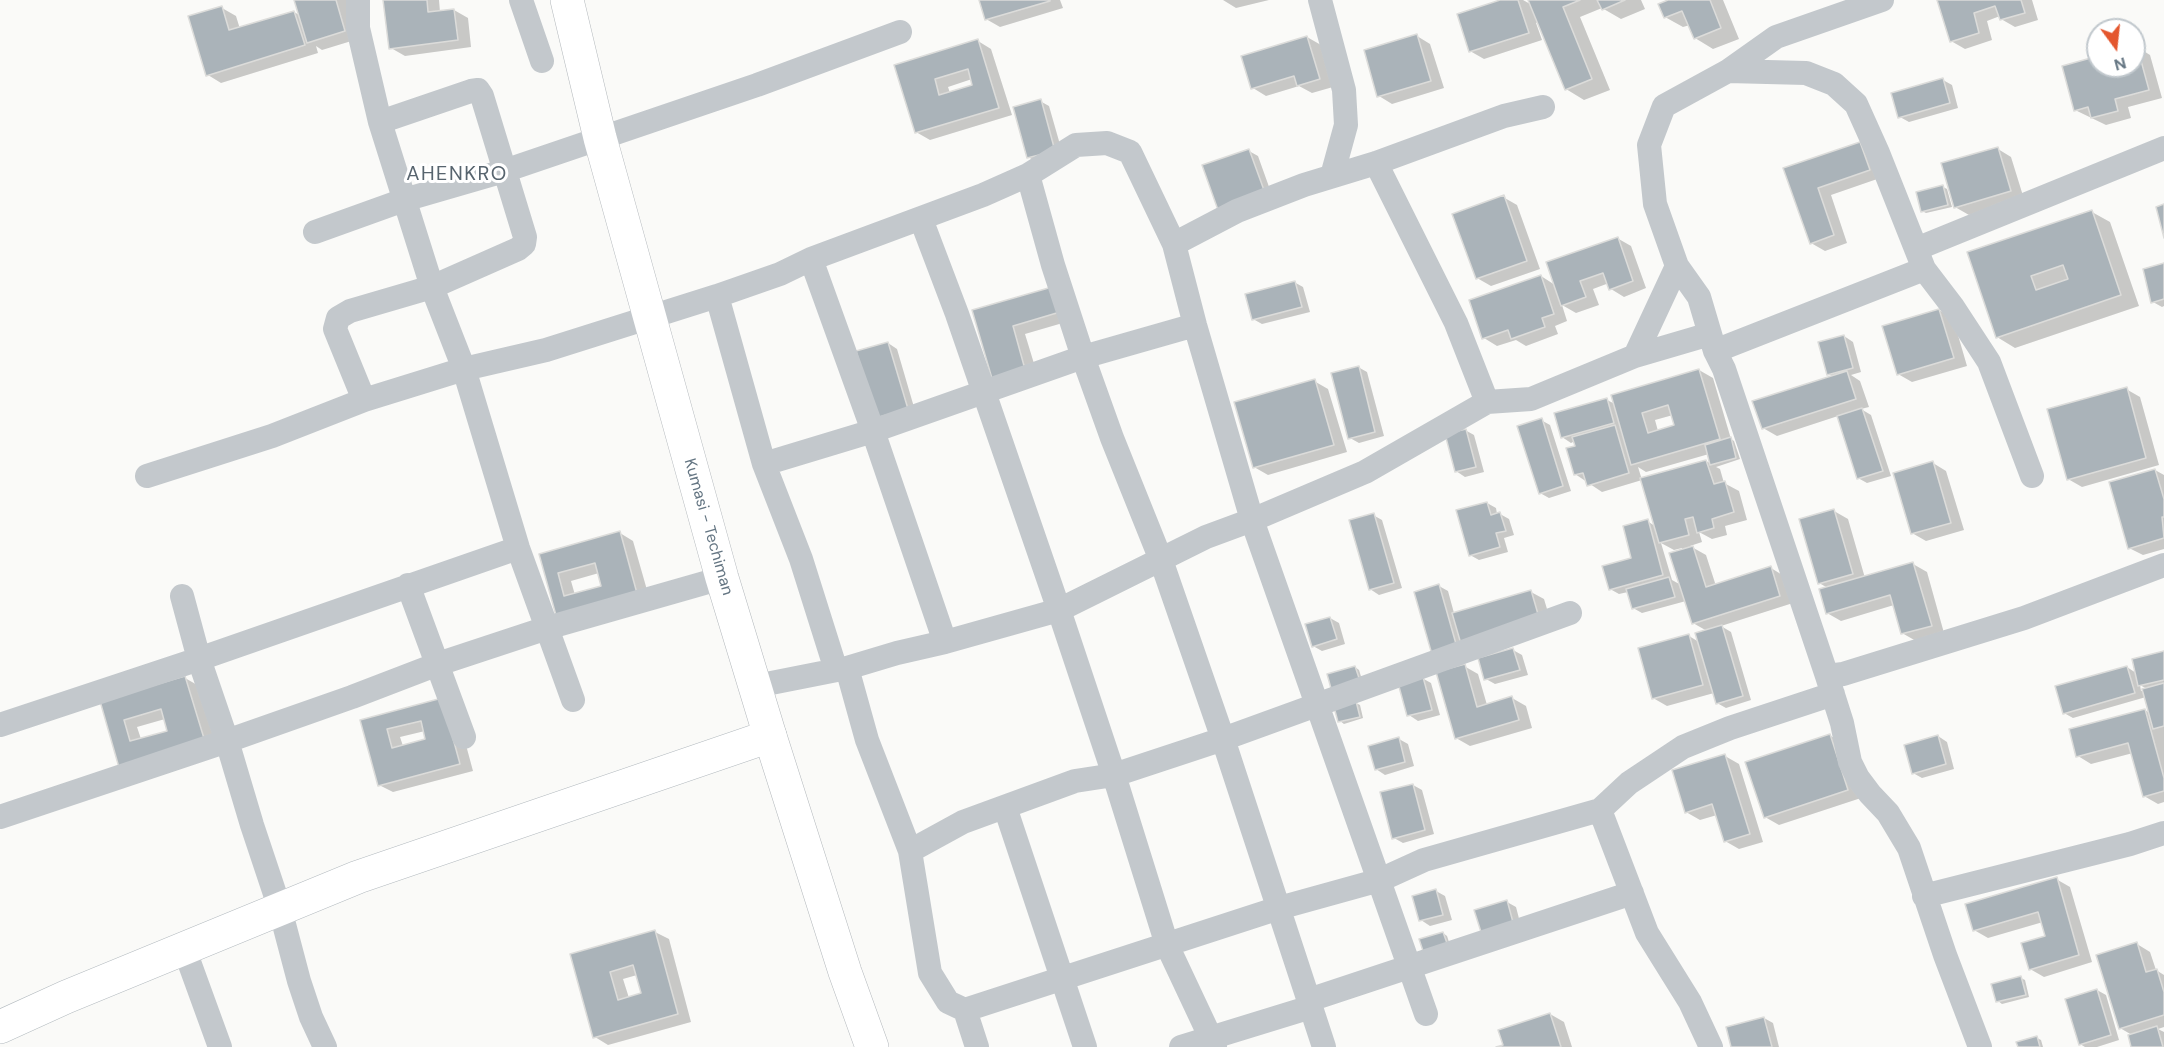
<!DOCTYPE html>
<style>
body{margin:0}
#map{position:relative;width:2164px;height:1047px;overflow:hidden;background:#fafaf8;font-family:"DM Sans",sans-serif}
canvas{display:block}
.north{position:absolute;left:2086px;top:18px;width:60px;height:60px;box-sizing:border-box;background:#fff;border:2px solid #c1c8cd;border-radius:50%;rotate:165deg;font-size:16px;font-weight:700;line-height:24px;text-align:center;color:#657683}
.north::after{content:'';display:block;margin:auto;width:21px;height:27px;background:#e4572e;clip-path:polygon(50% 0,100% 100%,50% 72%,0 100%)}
</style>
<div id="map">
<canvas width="2164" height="1047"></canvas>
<div class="north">N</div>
</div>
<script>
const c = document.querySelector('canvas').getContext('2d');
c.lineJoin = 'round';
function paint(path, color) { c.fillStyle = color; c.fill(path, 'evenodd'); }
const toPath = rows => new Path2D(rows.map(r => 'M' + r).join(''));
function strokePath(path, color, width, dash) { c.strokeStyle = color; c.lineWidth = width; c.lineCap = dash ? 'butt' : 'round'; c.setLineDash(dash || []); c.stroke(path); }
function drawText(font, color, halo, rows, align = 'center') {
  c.font = font + ' "DM Sans",sans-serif'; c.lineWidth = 6; c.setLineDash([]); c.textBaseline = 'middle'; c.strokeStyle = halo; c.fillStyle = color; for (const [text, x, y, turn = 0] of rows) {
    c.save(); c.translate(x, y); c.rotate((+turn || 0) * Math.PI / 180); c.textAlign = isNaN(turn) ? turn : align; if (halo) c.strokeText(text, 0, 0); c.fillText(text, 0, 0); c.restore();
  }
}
paint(toPath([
 [296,0,346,0,358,39,322,50,316,46,318,53,221,83,208,75,222,8,236,16,240,29,294,12,301,16],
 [384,0,439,0,440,12,454,10,468,18,471,47,405,56,391,48],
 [980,0,1060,0,1063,8,1000,27,986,19],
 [1223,0,1269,0,1236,8],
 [1505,0,1523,0,1532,5,1530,0,1641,0,1645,9,1621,19,1602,8,1580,17,1610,90,1584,100,1566,89,1538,22,1536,23,1542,40,1484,59,1470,51],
 [1672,0,1723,0,1739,39,1713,49,1695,38,1690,25,1683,27,1665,17],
 [1939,0,2032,0,2038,20,2015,27,2001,19,2000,16,1987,21,1992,40,1965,49,1951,41],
 [1417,36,1430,44,1444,88,1392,104,1379,96],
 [1307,37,1321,45,1333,87,1312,93,1299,86,1266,96,1253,88],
 [978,41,991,49,1012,115,930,140,916,132,896,66],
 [972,79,974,86,950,93,948,87],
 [2137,47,2150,55,2162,98,2128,107,2131,118,2106,125,2075,110,2098,58,2098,66,2134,66,2134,48],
 [1943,80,1952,85,1958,108,1909,122,1900,117],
 [1040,101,1049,106,1063,155,1037,162,1028,157],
 [1860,143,1874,151,1883,177,1831,195,1847,243,1825,251,1811,243,1785,169],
 [1998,149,2011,157,2024,199,1969,215,1955,207],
 [1249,151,1258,156,1273,198,1228,214],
 [1943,187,1947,189,1952,207,1926,213,1922,211],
 [1503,197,1517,205,1540,269,1491,286,1477,278],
 [2092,212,2110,222,2139,306,2015,348,1997,337,1969,253],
 [1617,238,1631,246,1646,288,1624,297,1611,289,1609,283,1593,289,1599,305,1576,313,1562,305,1567,321,1555,326,1558,334,1526,346,1516,340,1497,346,1484,338,1541,276,1555,285],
 [2164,265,2164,306,2162,307,2153,302],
 [1294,282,1303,287,1310,312,1262,324,1253,319],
 [1052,288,1073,320,1025,334,1039,380,994,381,974,311],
 [1939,310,1953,318,1967,366,1912,382,1898,374],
 [1844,336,1853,342,1861,372,1851,375,1860,381,1869,407,1861,409,1871,415,1891,476,1867,483,1858,478,1838,416,1777,436,1763,428,1834,377,1828,374],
 [888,343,897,349,916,414,886,422],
 [1358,367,1367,372,1384,436,1359,443,1350,438],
 [1699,370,1713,378,1731,439,1734,441,1740,459,1716,467,1720,469,1724,483,1739,491,1747,520,1725,526,1727,535,1712,539,1699,532,1702,542,1690,546,1706,555,1716,586,1771,568,1784,576,1793,603,1721,626,1731,632,1751,700,1726,708,1717,703,1714,693,1667,706,1653,698,1689,636,1699,642,1707,631,1693,623,1686,601,1642,613,1633,608,1628,592,1619,594,1610,589,1633,559,1647,521,1655,526,1642,480,1602,492,1575,474,1577,447,1575,441,1571,443,1562,437,1607,400,1615,404],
 [1673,415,1676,426,1658,431,1655,420],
 [1709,454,1712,464,1706,461,1642,480,1638,467,1646,472],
 [1661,543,1674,550,1682,548,1681,585,1672,580],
 [1314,381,1328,389,1347,452,1268,475,1254,467],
 [2126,389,2140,397,2159,465,2082,487,2068,479],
 [1541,420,1550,425,1571,491,1549,498,1540,493],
 [1465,430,1474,435,1484,472,1465,477,1456,471],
 [1933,463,1946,471,1964,530,1926,541,1912,533],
 [2155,470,2164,475,2164,549,2143,555,2129,548],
 [1487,503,1496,508,1497,514,1500,514,1509,519,1514,535,1504,538,1508,552,1479,560,1470,555],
 [1834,511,1848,519,1865,578,1913,564,1927,572,1944,633,1916,641,1902,633,1894,605,1841,621,1827,613,1828,588,1819,583],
 [1373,515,1382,520,1402,588,1379,595,1370,589],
 [620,533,633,541,651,604,572,626,540,555],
 [599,573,603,587,575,595,571,581],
 [1439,586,1448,591,1454,613,1531,592,1544,599,1553,629,1443,662],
 [1330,618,1339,623,1345,644,1322,651,1313,646],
 [1513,650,1522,655,1528,675,1495,684,1486,679],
 [2164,653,2164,802,2158,804,2144,796,2133,753,2091,764,2078,756,2145,710,2150,713,2146,697,2073,718,2064,713,2127,667,2136,673],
 [2140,685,2147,689,2141,691],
 [1464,666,1478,674,1487,705,1512,698,1526,706,1532,728,1470,746,1456,738],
 [1355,667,1359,670,1364,686,1329,675],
 [185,678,199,686,219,753,135,778,102,702],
 [165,719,169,732,141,739,137,727],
 [1422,678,1431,683,1440,715,1418,721,1409,715],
 [1356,703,1360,705,1363,718,1344,724,1340,721],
 [456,708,473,771,393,792,379,785,362,721],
 [425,731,427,740,403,746,400,737],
 [1829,735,1843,743,1861,798,1779,825,1765,817],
 [1938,736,1947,742,1954,769,1922,778,1913,773],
 [1399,739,1408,744,1414,766,1385,775,1376,769],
 [1725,756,1739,764,1763,842,1739,849,1725,841,1717,815,1700,820,1686,812],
 [1413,785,1422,790,1434,834,1403,843,1394,838],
 [2056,879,2070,887,2092,962,2044,977,2030,969,2047,937,2043,922,1988,938,1974,930],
 [1436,891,1445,896,1452,920,1430,926,1421,920],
 [1507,902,1516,907,1522,930,1492,939],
 [655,932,669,939,691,1022,608,1045,595,1037,572,955],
 [637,975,643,994,629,998,623,979],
 [1443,933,1447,936,1451,948,1421,940],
 [2137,944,2150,952,2156,970,2164,975,2164,1027,2158,1029,2164,1032,2164,1047,2133,1047,2132,1035,2120,1028],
 [2021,978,2025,980,2029,997,2002,1004,1998,1001],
 [2097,990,2106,995,2119,1040,2097,1047,2085,1047,2080,1044],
 [1550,1014,1564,1022,1572,1047,1501,1047],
 [1764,1018,1773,1023,1779,1047,1733,1047],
 [2037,1038,2041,1040,2043,1047,2019,1047]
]), '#0003');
const building = toPath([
 [294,0,336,0,345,31,307,43,294,0],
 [383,0,427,0,428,12,454,9,458,40,389,49,383,0],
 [979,0,1050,0,1050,1,985,20,979,0],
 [1500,0,1518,0,1529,33,1469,52,1457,14,1500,0],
 [1528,0,1580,0,1563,7,1592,79,1565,90,1528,0],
 [1597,0,1625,0,1602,10,1597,0],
 [1668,0,1710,0,1721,28,1694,39,1682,11,1664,18,1658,4,1668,0],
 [1937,0,2021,0,2025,13,2000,20,1995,6,1974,13,1979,33,1950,42,1937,0],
 [222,6,229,30,294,11,305,45,206,76,188,16,222,6],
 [1417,34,1431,81,1377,97,1364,50,1417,34],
 [1307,36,1320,79,1297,86,1294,76,1251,89,1241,56,1307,36],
 [978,39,999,108,915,133,894,65,978,39],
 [968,69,972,85,939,95,935,79,968,69],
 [2137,46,2149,90,2115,99,2118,111,2091,118,2088,107,2074,111,2062,66,2098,56,2098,66,2134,66,2134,47,2137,46],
 [1943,78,1950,103,1898,118,1891,93,1943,78],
 [1041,99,1055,151,1027,158,1013,107,1041,99],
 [1860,142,1870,170,1818,188,1834,235,1810,244,1783,168,1860,142],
 [1998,147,2011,191,1954,208,1941,163,1998,147],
 [1249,149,1265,193,1218,210,1202,165,1249,149],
 [1943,185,1948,205,1921,212,1916,192,1943,185],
 [1504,195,1527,261,1476,279,1452,214,1504,195],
 [2164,204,2164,238,2156,207,2164,204],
 [2092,210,2121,295,1996,338,1967,252,2092,210],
 [2063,265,2068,279,2036,290,2031,276,2063,265],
 [1618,237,1633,281,1609,290,1603,273,1580,281,1586,297,1561,306,1546,262,1618,237],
 [2164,263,2164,299,2151,303,2143,269,2164,263],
 [1541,275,1554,314,1542,318,1545,327,1511,339,1508,330,1482,339,1469,300,1541,275],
 [1295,281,1302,307,1252,320,1245,294,1295,281],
 [1052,287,1060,312,1013,326,1026,373,993,382,972,310,1052,287],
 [1939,309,1954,358,1897,375,1882,326,1939,309],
 [1844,335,1853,368,1827,375,1818,342,1844,335],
 [888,342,908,409,876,418,856,351,888,342],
 [1359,366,1375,432,1348,439,1331,373,1359,366],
 [1699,369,1720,439,1631,465,1611,395,1699,369],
 [1668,405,1674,425,1648,433,1642,413,1668,405],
 [1847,371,1856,399,1762,429,1752,401,1847,371],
 [1315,379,1334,445,1253,468,1234,402,1315,379],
 [2127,387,2146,458,2067,480,2047,409,2127,387],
 [1607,398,1614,423,1561,438,1554,413,1607,398],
 [1862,408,1883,471,1857,479,1837,416,1862,408],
 [1542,418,1563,486,1539,494,1517,426,1542,418],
 [1615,425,1629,473,1587,486,1583,473,1574,475,1566,448,1575,446,1572,437,1615,425],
 [1466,429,1476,467,1455,472,1445,434,1466,429],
 [1731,437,1736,458,1710,465,1705,445,1731,437],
 [1706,460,1714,484,1725,481,1734,512,1712,519,1714,528,1697,533,1693,517,1685,519,1689,535,1659,543,1640,478,1706,460],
 [1933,461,1951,523,1911,534,1893,473,1933,461],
 [2155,469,2164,499,2164,517,2162,517,2164,538,2128,549,2109,482,2155,469],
 [1487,502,1491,515,1500,512,1506,531,1496,533,1500,547,1469,556,1456,510,1487,502],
 [1834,509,1853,574,1818,584,1799,519,1834,509],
 [1374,513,1394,583,1369,590,1349,520,1374,513],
 [1648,519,1663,575,1609,590,1602,566,1631,558,1623,526,1648,519],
 [620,531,638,597,557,619,539,554,620,531],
 [595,563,601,586,564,596,558,573,595,563],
 [1693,546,1706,587,1771,566,1780,596,1692,624,1669,553,1693,546],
 [1913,562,1932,626,1901,634,1890,595,1826,614,1819,589,1913,562],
 [1669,577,1675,597,1632,609,1626,589,1669,577],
 [1439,584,1458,651,1433,658,1414,592,1439,584],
 [1531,590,1540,621,1461,644,1452,613,1531,590],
 [1330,617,1337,639,1312,647,1305,624,1330,617],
 [1722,625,1743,696,1716,704,1695,633,1722,625],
 [1689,634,1703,685,1652,699,1638,648,1689,634],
 [1513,648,1520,670,1484,680,1478,658,1513,648],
 [2164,651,2164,680,2138,686,2132,659,2164,651],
 [1465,664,1477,707,1512,696,1519,720,1455,739,1436,672,1465,664],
 [1355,666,1361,684,1332,692,1327,674,1355,666],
 [2127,666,2135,693,2063,714,2055,686,2127,666],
 [185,676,206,745,120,771,100,701,185,676],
 [161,709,167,731,130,741,124,720,161,709],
 [1423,677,1432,710,1407,716,1398,683,1423,677],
 [2164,683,2164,726,2153,729,2142,689,2164,683],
 [442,698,460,764,378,786,360,720,442,698],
 [421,721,425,739,392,748,387,729,421,721],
 [1356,701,1360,717,1338,722,1334,707,1356,701],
 [2145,709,2164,778,2164,791,2143,797,2128,743,2076,757,2069,729,2145,709],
 [1830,734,1848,790,1764,818,1745,762,1830,734],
 [1938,735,1946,764,1912,774,1904,745,1938,735],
 [1399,737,1405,762,1375,770,1368,746,1399,737],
 [1725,754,1750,834,1724,842,1712,804,1685,813,1672,770,1725,754],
 [1413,784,1425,830,1392,839,1380,792,1413,784],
 [2057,877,2079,955,2029,970,2021,943,2045,936,2038,912,1973,931,1965,904,2057,877],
 [1436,889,1443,915,1419,921,1412,896,1436,889],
 [1507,900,1514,926,1482,935,1474,910,1507,900],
 [655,930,678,1014,593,1038,570,954,655,930],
 [633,965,641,993,618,1000,610,972,633,965],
 [1443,932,1448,946,1424,954,1419,939,1443,932],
 [2137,942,2146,972,2157,969,2164,992,2164,1015,2119,1029,2096,955,2137,942],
 [2021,976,2026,995,1996,1002,1991,984,2021,976],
 [2097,989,2111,1035,2079,1045,2065,999,2097,989],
 [1550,1013,1561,1047,1496,1047,1503,1045,1498,1030,1550,1013],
 [1764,1017,1772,1047,1731,1047,1726,1027,1764,1017],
 [2157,1026,2163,1047,2131,1047,2128,1035,2157,1026],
 [2037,1036,2040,1047,2018,1047,2016,1042,2037,1036]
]);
paint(building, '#aab3b9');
strokePath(building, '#dcdcda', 1.5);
const secondary = toPath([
 [0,1027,66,997,358,877,770,736]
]);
const highway = toPath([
 [567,0,600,138,722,578,770,736,845,972,872,1047]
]);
strokePath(secondary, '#b3babf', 34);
strokePath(highway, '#b4b9bd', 34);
strokePath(toPath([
 [358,0,358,28,380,122,432,287,464,369,518,548,573,700],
 [521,0,542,61],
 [1320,0,1344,90,1346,125,1332,176],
 [1728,71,1776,37,1882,0],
 [1376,163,1456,323,1487,402],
 [1028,175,1053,265,1083,357,1112,438,1161,560,1223,739,1324,1047],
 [921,219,957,314,1059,610,1114,775,1167,945,1215,1047],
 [315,232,404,200,504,171,757,85,900,32],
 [1174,244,1237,211,1304,185,1376,163,1504,116,1543,107],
 [1916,249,2164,148],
 [811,259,873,431,945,642],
 [717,296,764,464,801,559,836,670],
 [1715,351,1924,269],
 [1635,356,1677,266],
 [364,400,335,329,338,318,350,311,432,287,518,249,524,244,525,237,482,96,478,90,471,91,380,122],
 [764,464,873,431,1083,357,1195,325],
 [147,476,272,436,364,400,464,369,546,350,717,296,780,274,811,259,983,195,1028,175,1076,145,1107,143,1130,152,1174,244,1195,325,1252,520,1426,1014],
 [408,585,464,737],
 [182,596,199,659,227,741,252,825,280,909,299,981,311,1017,325,1047],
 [847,668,867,740,910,851,930,973,948,1002,965,1010,1279,908,1380,880,1424,860,1600,810,1647,933,1690,1002,1711,1047],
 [1827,676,1843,674,2024,618,2164,565],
 [756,686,847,668,897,653,945,642,1059,610,1206,537,1252,520,1365,472,1487,402,1531,399,1635,356,1710,334],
 [0,725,199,659,518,548],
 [1005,807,1085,1047],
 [1600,810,1629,783,1683,747,1730,728,1833,694],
 [0,817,227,741,352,697,438,664,547,628,722,578],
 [910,851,963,822,1075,781,1114,775,1223,739,1570,613],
 [1924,896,2130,844,2164,833],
 [184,948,220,1047],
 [1309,1000,1632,893],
 [965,1010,977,1047],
 [1181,1047,1311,1007],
 [1980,1047,1945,955,1909,848,1888,813,1870,794,1858,778,1850,762,1842,723,1827,676,1724,369,1715,351,1699,297,1677,266,1655,204,1649,145,1664,106,1728,71,1806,73,1834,84,1856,104,1878,153,1924,269,1953,307,1989,362,2032,476]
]), '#c3c8cc', 24);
strokePath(secondary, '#fff', 33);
strokePath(highway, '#fff', 33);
drawText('16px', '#657683', '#fff', [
 ["Kumasi - Techiman",708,527,74]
]);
c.letterSpacing = '1.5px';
drawText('20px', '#57646e', '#fff', [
 ["AHENKRO",457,175]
]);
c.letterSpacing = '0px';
</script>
